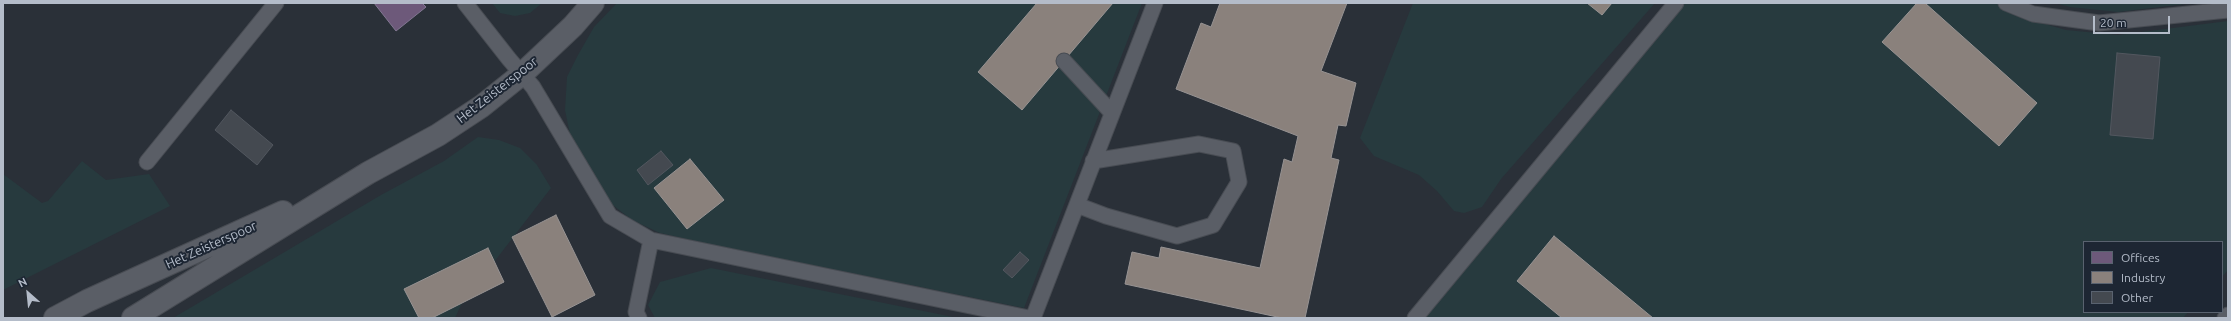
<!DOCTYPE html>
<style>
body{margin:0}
#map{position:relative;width:2231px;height:321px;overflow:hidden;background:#2a3038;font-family:Ubuntu,sans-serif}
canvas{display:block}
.frame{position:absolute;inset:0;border:4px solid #b4bcc9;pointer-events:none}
.legend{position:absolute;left:2083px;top:241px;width:140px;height:72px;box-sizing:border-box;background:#1d2633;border:1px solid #59626f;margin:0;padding:5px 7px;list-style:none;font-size:12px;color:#b4bcc9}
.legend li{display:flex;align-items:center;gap:8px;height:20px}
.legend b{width:20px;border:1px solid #59626f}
.north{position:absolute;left:8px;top:273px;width:40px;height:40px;-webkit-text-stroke:3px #1d2633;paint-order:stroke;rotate:333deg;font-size:11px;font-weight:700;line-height:16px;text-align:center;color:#b4bcc9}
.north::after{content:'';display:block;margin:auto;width:14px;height:18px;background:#b4bcc9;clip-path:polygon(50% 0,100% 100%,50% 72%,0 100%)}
.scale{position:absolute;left:2093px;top:16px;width:77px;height:18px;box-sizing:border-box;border:2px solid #b4bcc9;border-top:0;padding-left:5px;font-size:12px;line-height:14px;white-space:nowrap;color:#b4bcc9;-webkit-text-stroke:3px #1d2633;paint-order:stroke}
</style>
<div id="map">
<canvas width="2231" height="321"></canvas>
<div class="frame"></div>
<ul class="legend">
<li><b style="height:11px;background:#6d597a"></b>Offices</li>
<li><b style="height:11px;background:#8a817c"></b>Industry</li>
<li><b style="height:11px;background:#444950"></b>Other</li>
</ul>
<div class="north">N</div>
<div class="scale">20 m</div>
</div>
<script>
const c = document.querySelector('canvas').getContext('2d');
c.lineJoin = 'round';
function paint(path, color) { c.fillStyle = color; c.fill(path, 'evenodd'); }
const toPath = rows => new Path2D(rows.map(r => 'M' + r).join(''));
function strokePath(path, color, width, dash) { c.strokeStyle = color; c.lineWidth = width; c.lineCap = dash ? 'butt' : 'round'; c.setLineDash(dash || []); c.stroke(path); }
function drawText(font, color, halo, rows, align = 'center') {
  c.font = font + ' Ubuntu,sans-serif'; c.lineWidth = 4; c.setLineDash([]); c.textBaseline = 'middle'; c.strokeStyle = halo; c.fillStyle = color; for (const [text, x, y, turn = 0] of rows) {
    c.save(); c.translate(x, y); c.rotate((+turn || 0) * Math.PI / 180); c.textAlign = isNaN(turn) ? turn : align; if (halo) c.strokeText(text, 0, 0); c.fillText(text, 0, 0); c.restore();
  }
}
paint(toPath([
 [492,3,542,3,530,13,515,16,500,13],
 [617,3,1142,3,1024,308,713,245,660,233,632,220,600,195,571,139,565,110,567,77,578,55,594,27],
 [1413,3,1655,3,1501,179,1482,207,1464,213,1454,211,1437,191,1419,175,1374,156,1360,138],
 [1685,3,2001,3,2034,21,2066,30,2118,35,2228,21,2228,270,2222,277,2222,242,2084,242,2084,312,2188,312,2183,318,1419,318],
 [2055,3,2193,3,2118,12,2070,7],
 [478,137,499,140,520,148,537,165,551,188,461,305,455,318,173,318,381,195,444,161],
 [82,161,106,180,149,174,170,206,3,290,3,174,42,203,48,201],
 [711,268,958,318,655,318,648,305,660,282]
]), '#273a3e');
const offices = toPath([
 [374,3,422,3,426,7,396,31,374,3]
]);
paint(offices, '#6d597a');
strokePath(offices, '#827792', 1);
const industry = toPath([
 [1037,3,1113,3,1022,110,978,72,1037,3],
 [1220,3,1347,3,1321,71,1356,83,1346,126,1338,125,1331,158,1339,160,1305,318,1282,318,1125,284,1132,252,1159,258,1161,247,1260,268,1284,159,1292,162,1298,136,1176,89,1201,23,1211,27,1220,3],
 [1587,3,1612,3,1602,15,1587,3],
 [1917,3,1925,3,2037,103,1999,146,1882,42,1917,3],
 [690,159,724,200,687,229,654,188,690,159],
 [556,215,595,295,552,317,512,237,556,215],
 [1554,236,1653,318,1562,318,1517,281,1554,236],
 [488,248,504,282,432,318,419,318,404,289,488,248]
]);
paint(industry, '#8a817c');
strokePath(industry, '#979393', 1);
const building = toPath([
 [2117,53,2160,57,2153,139,2110,135,2117,53],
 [231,110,273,145,257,165,215,130,231,110],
 [661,151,673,165,648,185,637,170,661,151],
 [1020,252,1029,260,1012,278,1003,270,1020,252]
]);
paint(building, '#444950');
strokePath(building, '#52575f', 1);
const service = toPath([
 [465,3,509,59,533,87,610,216,651,240,1029,318],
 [2006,3,2033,14,2099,23,2228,10],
 [1064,61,1112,113],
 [147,162,276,3],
 [1077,205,1106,216,1177,236,1213,225,1239,182,1233,151,1199,144,1093,161],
 [639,318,636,312,651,240],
 [1033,318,1155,3],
 [1415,318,1676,3],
 [2225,318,2228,315]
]);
const tertiary = toPath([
 [55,318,87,301,283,212],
 [133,318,368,173,438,135,482,106,522,74,573,26,593,3]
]);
strokePath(service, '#484c53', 17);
strokePath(tertiary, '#484c53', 24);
strokePath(service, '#5a5e66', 15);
strokePath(tertiary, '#5a5e66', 22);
drawText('13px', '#b4bcc9', '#1d2633', [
 ["Het Zeisterspoor",497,90,-38],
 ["Het Zeisterspoor",211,245,-24]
]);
</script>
